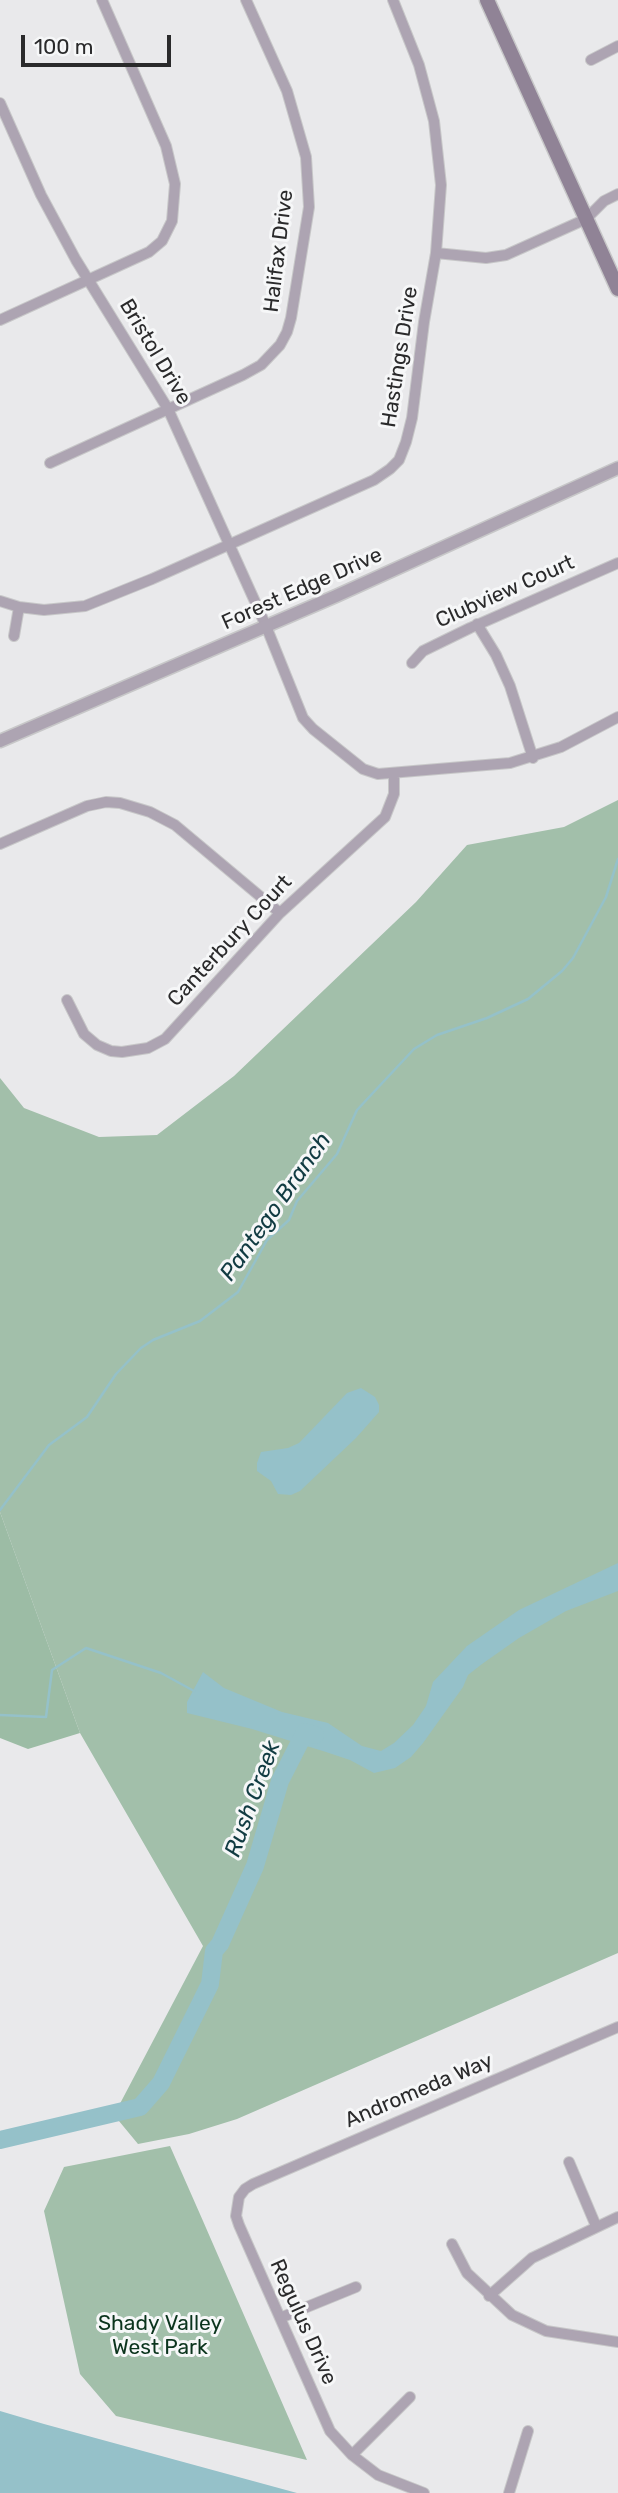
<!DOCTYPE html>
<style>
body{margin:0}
#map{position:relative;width:618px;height:2493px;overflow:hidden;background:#e9e9eb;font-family:Rubik,sans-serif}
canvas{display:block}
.scale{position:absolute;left:21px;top:35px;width:150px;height:32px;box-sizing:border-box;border:4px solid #2a2a2b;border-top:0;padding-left:9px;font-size:21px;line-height:24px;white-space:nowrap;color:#2a2a2b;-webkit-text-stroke:5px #f6f7f8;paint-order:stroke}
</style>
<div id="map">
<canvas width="618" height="2493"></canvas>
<div class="scale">100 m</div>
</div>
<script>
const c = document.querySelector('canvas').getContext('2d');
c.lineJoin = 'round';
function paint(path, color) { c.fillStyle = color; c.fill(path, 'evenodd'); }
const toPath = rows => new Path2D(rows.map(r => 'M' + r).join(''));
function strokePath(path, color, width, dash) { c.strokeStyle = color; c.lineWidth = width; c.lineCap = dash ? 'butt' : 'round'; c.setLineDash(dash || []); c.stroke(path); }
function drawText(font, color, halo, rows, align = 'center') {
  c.font = font + ' Rubik,sans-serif'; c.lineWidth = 6; c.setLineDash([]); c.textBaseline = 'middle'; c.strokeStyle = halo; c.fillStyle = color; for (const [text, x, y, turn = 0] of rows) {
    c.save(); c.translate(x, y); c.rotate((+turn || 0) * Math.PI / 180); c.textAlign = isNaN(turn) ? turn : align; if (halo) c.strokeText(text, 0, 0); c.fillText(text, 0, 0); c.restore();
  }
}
paint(toPath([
 [618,800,618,1953,237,2119,189,2134,138,2144,114,2115,203,1946,80,1733,0,1512,0,1078,24,1108,99,1137,157,1135,234,1076,416,902,467,845,564,827],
 [170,2146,203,2221,307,2460,116,2416,80,2374,44,2211,64,2167]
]), '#a2bfaa');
paint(toPath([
 [0,1512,80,1733,28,1749,0,1738]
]), '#9cbca5');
paint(toPath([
 [361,1388,375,1397,379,1405,379,1412,356,1438,300,1491,291,1495,278,1494,271,1481,257,1471,257,1463,261,1452,288,1448,299,1443,347,1393],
 [618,1563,618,1591,566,1611,519,1638,482,1664,468,1675,463,1687,423,1743,411,1757,395,1768,374,1773,350,1760,326,1752,252,1729,187,1713,187,1702,203,1672,224,1688,282,1712,328,1723,362,1746,381,1751,394,1743,413,1725,426,1706,433,1682,467,1646,519,1610],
 [0,2411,44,2424,297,2493,0,2493]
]), '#95c1c9');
strokePath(toPath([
 [0,1510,49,1445,87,1417,116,1374,141,1348,153,1340,200,1321,238,1292,267,1240,289,1220,297,1201,337,1154,357,1110,414,1049,437,1035,487,1018,528,999,562,971,573,958,606,897,618,859],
 [0,1715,46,1717,52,1670,86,1648,161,1673,194,1691]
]), '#95c1c9', 2.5);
strokePath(toPath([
 [0,2140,140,2107,161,2083,210,1984,214,1951,220,1944,255,1866,280,1781,305,1732,315,1735]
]), '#95c1c9', 18);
const minor = toPath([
 [591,60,618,46],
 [0,103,41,195,76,260,168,409,266,626,303,718,313,729,363,769,378,774,510,763,561,747,618,717],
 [436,253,486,258,506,255,586,219,604,201,618,194],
 [0,320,149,252,162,241,172,221,175,184,166,146,102,0],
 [50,463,243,375,261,365,280,345,287,332,291,318,309,207,306,157,287,91,246,0],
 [0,601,19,607,44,610,85,606,152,579,374,480,390,469,399,460,406,442,412,418,424,322,436,253,441,185,434,121,419,65,393,0],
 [477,624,496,655,510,686,533,758],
 [14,636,19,607],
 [412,663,423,651,470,628,618,563],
 [0,844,87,806,106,802,120,803,150,812,175,825,280,913],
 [67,1000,84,1034,97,1045,111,1051,122,1052,148,1048,165,1039,280,913,385,817,394,794,394,773],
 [569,2162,596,2226],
 [452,2244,467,2273,512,2315,546,2331,618,2342],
 [489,2296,532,2258,618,2217],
 [280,2318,356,2287],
 [352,2455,410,2397],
 [424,2493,378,2475,352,2455,330,2431,239,2225,236,2216,239,2197,245,2189,253,2184,618,2027],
 [509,2493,528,2431]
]);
const tertiary = toPath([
 [0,741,336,596,618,468]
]);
const secondary = toPath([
 [487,0,618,289]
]);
strokePath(minor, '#c7c7c8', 12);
strokePath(tertiary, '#c7c7c8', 15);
strokePath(secondary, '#c7c7c8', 17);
strokePath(minor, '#ada4b2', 10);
strokePath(tertiary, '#ada4b2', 12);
strokePath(secondary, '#908396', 14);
drawText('21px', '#2a2a2b', '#f6f7f8', [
 ["Halifax Drive",279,251,-83],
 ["Bristol Drive",155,352,59],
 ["Hastings Drive",400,357,-81],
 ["Forest Edge Drive",302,589,-24],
 ["Clubview Court",505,592,-24],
 ["Canterbury Court",230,941,-47],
 ["Andromeda Way",419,2091,-23],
 ["Regulus Drive",303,2322,66]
]);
drawText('21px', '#0b341d', '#f6f7f8', [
 ["Shady Valley",160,2324],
 ["West Park",160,2348]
]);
drawText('italic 23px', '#113b42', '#f6f7f8', [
 ["Pantego Branch",276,1207,-55],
 ["Rush Creek",253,1799,-70]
]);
</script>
